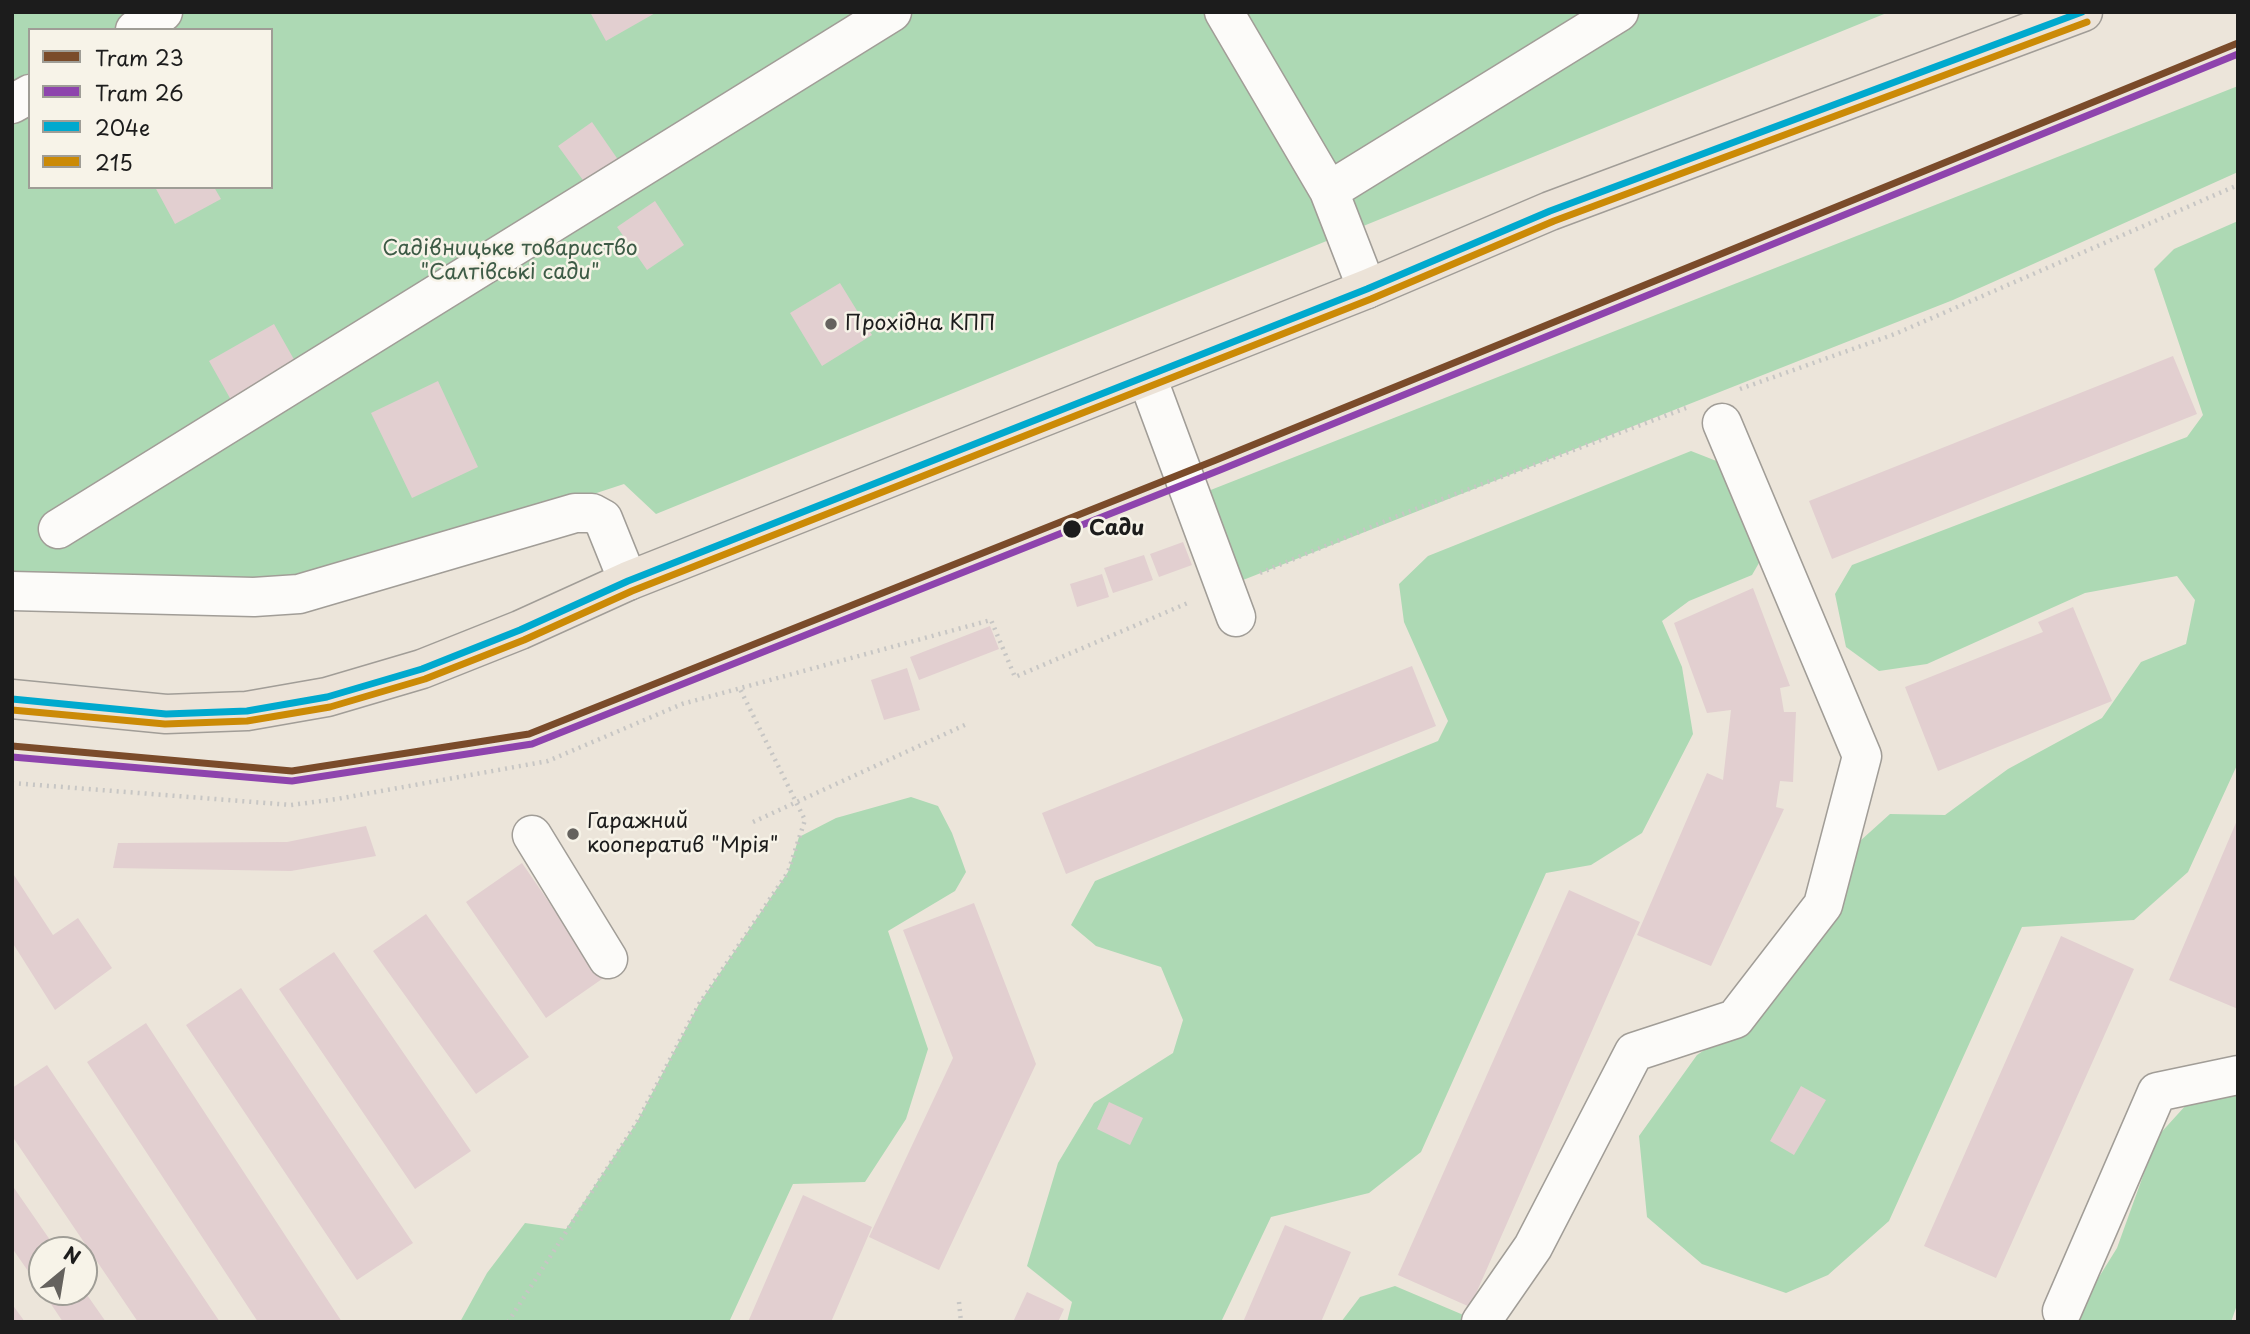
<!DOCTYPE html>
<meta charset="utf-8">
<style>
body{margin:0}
#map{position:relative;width:2250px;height:1334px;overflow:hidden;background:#ece5da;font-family:"Playpen Sans",sans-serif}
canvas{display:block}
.frame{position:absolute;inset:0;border:14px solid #1c1c1c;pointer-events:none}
.legend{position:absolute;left:28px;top:28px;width:245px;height:161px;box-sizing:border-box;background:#f7f3e8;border:2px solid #9f9d96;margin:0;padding:9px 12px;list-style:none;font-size:21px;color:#1c1c1c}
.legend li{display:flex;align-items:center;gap:14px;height:35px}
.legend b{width:35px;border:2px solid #9f9d96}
.north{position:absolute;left:28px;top:1236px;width:70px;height:70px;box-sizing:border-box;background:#f7f3e8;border:2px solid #9f9d96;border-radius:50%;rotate:30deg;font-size:19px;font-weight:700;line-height:28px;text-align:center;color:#1c1c1c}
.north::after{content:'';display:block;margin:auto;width:24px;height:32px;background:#65625e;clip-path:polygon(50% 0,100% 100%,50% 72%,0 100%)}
</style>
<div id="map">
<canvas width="2250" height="1334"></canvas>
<div class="frame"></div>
<ul class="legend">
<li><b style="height:9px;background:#7a4b2a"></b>Tram 23</li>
<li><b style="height:9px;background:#8e44ad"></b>Tram 26</li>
<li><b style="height:9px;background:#00a9ce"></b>204е</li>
<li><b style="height:9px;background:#cb8a06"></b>215</li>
</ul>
<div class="north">N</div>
</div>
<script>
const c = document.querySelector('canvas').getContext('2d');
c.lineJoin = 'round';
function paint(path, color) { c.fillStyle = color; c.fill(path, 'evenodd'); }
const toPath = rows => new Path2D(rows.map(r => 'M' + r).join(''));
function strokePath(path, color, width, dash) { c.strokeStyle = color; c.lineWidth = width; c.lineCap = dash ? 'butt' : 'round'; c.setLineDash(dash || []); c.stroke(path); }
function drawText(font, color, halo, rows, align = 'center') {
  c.font = font + ' "Playpen Sans",sans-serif'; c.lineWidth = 5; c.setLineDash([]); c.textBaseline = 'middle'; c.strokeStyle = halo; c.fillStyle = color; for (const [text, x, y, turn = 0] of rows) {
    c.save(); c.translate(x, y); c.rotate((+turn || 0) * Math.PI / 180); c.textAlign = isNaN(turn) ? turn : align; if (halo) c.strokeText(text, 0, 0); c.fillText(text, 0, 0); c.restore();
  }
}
paint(toPath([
 [12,12,1889,12,656,514,624,484,310,587,12,595],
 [30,30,271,30,271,187,30,187],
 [2238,86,2238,172,1953,300,1238,582,1203,493],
 [2238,221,2238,763,2188,872,2134,920,2022,927,1889,1221,1828,1275,1786,1293,1702,1264,1647,1217,1639,1136,1697,1055,1755,1016,1797,971,1860,841,1890,814,1945,815,2008,769,2102,718,2141,662,2186,644,2195,600,2177,576,2085,593,1927,664,1879,671,1846,647,1835,594,1852,565,2187,437,2203,415,2154,269,2174,249],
 [1691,451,1719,462,1763,556,1752,575,1689,601,1662,621,1682,667,1693,734,1642,833,1591,865,1546,873,1421,1152,1369,1193,1271,1217,1221,1322,1067,1322,1072,1302,1027,1266,1058,1163,1094,1103,1173,1053,1183,1020,1161,967,1096,946,1071,925,1095,881,1438,741,1448,721,1404,622,1399,584,1428,556],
 [911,797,938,806,952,833,966,872,955,891,888,931,928,1049,906,1119,865,1182,793,1184,729,1322,460,1322,487,1273,525,1223,566,1229,637,1122,699,1004,788,872,799,837,836,818],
 [2238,1084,2238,1302,2231,1322,2071,1322,2117,1248,2157,1137,2187,1104],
 [1395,1286,1480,1322,1341,1322,1360,1297]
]), '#add9b4');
paint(toPath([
 [590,12,657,12,606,41],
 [592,122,621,164,588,187,558,146],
 [155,187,214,187,221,199,175,224],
 [655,201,684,245,647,270,617,227],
 [840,283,872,335,822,366,790,313],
 [274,324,296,363,231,400,209,361],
 [2173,356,2197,414,1832,559,1809,501],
 [438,381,478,467,412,498,371,413],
 [1183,542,1192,565,1159,577,1150,554],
 [1144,555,1153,580,1113,593,1104,568],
 [1102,574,1109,597,1077,607,1070,584],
 [1753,588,1790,686,1780,688,1784,712,1796,712,1793,782,1780,781,1776,807,1784,809,1711,966,1637,935,1707,773,1723,780,1731,710,1707,713,1674,623],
 [2073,607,2112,701,1938,771,1905,687,2043,632,2038,622],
 [990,626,999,649,919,680,910,657],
 [1412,666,1436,726,1066,874,1042,813],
 [907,668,920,710,884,720,871,680],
 [2238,818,2238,1009,2169,980],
 [366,826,376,856,291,871,113,868,118,843,287,842],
 [522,863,602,979,546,1018,466,902],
 [12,872,53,935,78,918,112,968,55,1010,12,942],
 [1569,890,1640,922,1470,1307,1398,1275],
 [974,903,1036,1064,939,1270,869,1237,953,1058,903,930],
 [426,914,529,1057,476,1094,373,951],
 [2061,936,2134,969,1996,1278,1924,1246],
 [334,952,471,1151,415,1189,279,989],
 [241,988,413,1243,357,1280,186,1025],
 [146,1023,342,1322,258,1322,87,1062],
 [47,1065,220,1322,138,1322,12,1136,12,1088],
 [1801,1086,1826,1100,1794,1155,1770,1141],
 [1109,1102,1143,1118,1130,1145,1097,1129],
 [12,1185,57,1250,42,1250,42,1291,12,1248],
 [803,1195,872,1227,831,1322,748,1322],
 [1285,1225,1351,1252,1321,1322,1243,1322],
 [43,1292,85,1292,106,1322,63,1322],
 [1027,1292,1064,1309,1058,1322,1013,1322],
 [12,1304,25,1322,12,1322]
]), '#e2cfd0');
const minor = toPath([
 [1224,12,1329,191,1367,289],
 [135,30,163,12],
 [12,104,30,94],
 [1329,191,1619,12],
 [1147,377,1236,617],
 [58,529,892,12],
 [12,591,254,597,299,594,575,513,592,513,603,519,628,581],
 [532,835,608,959],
 [2062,1311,2157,1092,2238,1075],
 [1481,1322,1533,1247,1634,1052,1735,1019,1823,905,1862,756,1722,423]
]);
const major = toPath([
 [12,699,166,714,247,711,327,697,422,669,520,630,628,581,1367,289,1550,211,2083,12]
]);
strokePath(minor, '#a19d97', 41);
strokePath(major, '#a19d97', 41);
strokePath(toPath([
 [1740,389,1895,334,2238,185],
 [1260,573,1405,513,1686,408],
 [12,783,291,805,337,799,548,761,682,704,991,620,1015,677,1190,602],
 [753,822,967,724],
 [959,1302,961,1322],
 [508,1322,637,1122,699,1004,788,872,805,820,740,689]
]), '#c7c6c4', 4.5, [2, 5]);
strokePath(minor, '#fcfbf9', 38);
strokePath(major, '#ece3d8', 38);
strokePath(toPath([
 [12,699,166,714,247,711,327,697,422,669,520,630,628,581,1367,289,1550,211,2082,12]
]), '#00a9ce', 7);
strokePath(toPath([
 [12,710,165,724,247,721,330,707,425,679,524,640,632,591,1371,299,1554,221,2087,22]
]), '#cb8a06', 7);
strokePath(toPath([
 [12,746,292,771,529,734,1216,460,2238,43]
]), '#7a4b2a', 7);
strokePath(toPath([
 [12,757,292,781,532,744,1220,470,2238,54]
]), '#8e44ad', 7);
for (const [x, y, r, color] of [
 [831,324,7,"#65625e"],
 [1072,529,10,"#1c1c1c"],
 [573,834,7,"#65625e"]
]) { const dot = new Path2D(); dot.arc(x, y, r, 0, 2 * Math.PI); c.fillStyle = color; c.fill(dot); strokePath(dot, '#f7f3e8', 2.5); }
drawText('21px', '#3d5b46', '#f7f3e8', [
 ["Садівницьке товариство",510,249],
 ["\"Салтівські сади\"",510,273]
]);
drawText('21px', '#1c1c1c', '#f7f3e8', [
 ["Прохідна КПП",845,324],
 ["Гаражний",587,822],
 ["кооператив \"Мрія\"",587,846]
], 'left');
drawText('bold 21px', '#1c1c1c', '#f7f3e8', [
 ["Сади",1089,529]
], 'left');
</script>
